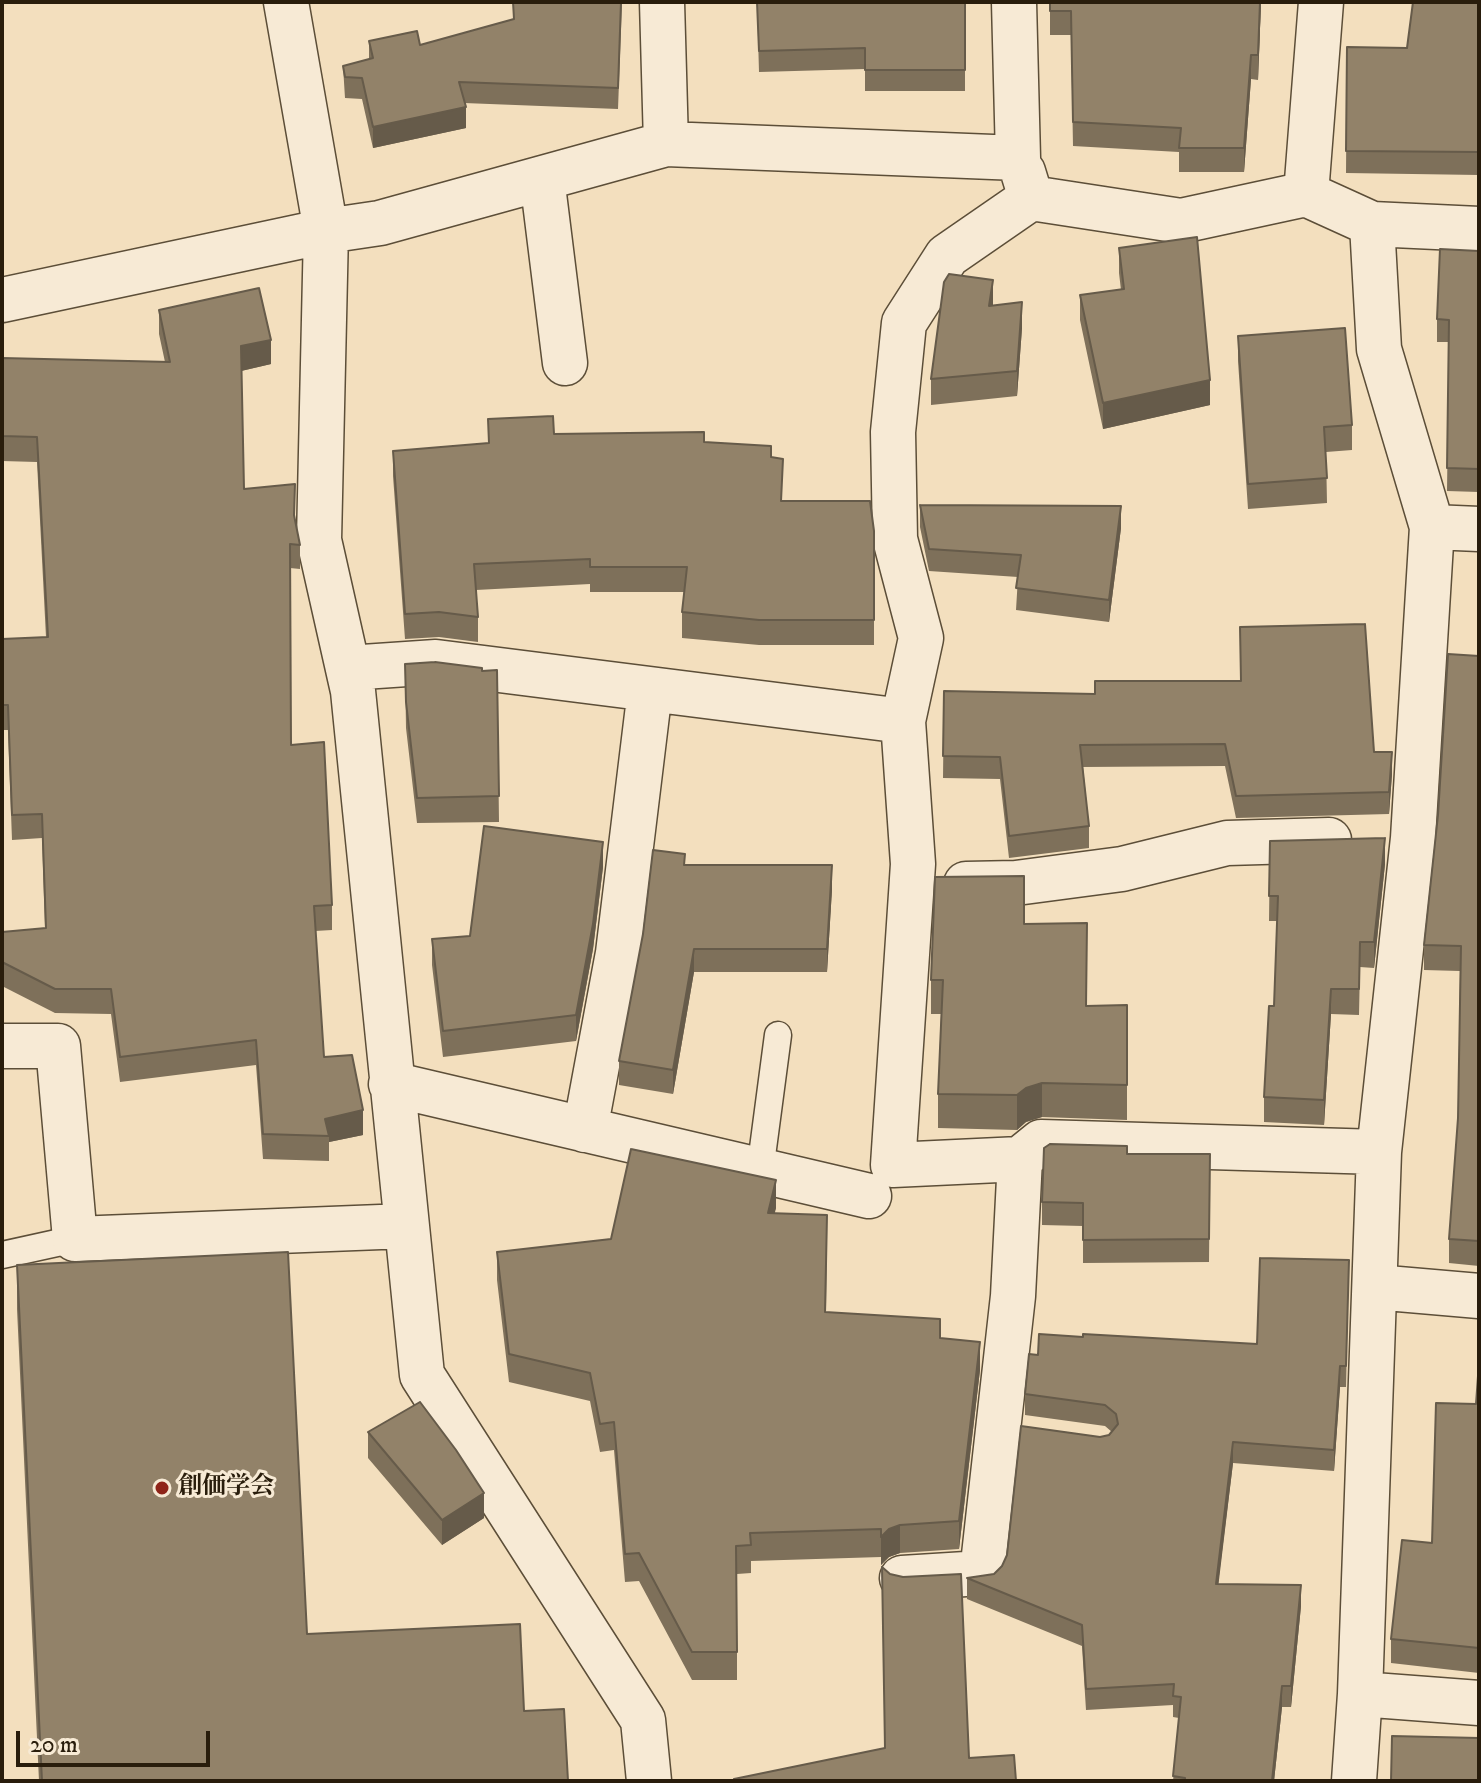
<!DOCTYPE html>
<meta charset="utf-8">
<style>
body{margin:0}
#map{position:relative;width:1481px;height:1783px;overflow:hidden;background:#f3dfbe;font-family:"IM FELL DW Pica",serif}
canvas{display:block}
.frame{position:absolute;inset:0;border:4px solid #291d0c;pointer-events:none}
.scale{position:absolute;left:16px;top:1731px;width:194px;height:36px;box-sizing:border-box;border:4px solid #291d0c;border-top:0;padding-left:10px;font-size:24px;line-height:28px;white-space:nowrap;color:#291d0c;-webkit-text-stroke:6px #f7ead5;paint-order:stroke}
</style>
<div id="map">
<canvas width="1481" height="1783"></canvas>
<div class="frame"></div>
<div class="scale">20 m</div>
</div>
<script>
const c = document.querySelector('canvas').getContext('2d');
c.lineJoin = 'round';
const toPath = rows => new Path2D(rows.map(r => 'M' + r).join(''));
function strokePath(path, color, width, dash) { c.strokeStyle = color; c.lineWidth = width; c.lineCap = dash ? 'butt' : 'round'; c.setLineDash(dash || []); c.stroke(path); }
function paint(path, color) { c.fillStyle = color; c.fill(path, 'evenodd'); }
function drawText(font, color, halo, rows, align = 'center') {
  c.font = font + ' "IM FELL DW Pica","Noto Serif JP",serif'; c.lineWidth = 6; c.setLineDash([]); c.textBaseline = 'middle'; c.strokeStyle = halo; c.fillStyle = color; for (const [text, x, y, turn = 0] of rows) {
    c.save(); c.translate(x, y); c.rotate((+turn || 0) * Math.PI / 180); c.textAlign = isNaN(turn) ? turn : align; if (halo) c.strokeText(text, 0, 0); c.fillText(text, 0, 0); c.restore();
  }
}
const lane = toPath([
 [760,1171,778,1035],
 [2,1255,75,1239]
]);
const street = toPath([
 [286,2,326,231,319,540,353,691,422,1375,643,1720,649,1781],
 [662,2,666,144],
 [542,178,565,363],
 [1306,194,1321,2],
 [1031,198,1181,221,1306,194,1372,224,1379,349,1432,527,1413,838,1379,1152,1360,1694,1354,1781],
 [1372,224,1479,229],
 [2,300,326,231,380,223,666,144,1018,158,1014,2],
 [1432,527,1479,529],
 [348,668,436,662,903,721,913,864,893,1165,1020,1159,1013,1296,982,1573,902,1578],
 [903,721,921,638,895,539,893,432,904,323,947,256,1031,198,1023,172],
 [966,884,1016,883,1122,869,1227,843,1329,840],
 [2,1046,58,1046,75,1239,406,1226],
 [391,1084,869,1196],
 [585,1130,618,953,650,690],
 [1020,1159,1041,1142,1379,1152],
 [1375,1287,1479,1296],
 [1360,1694,1479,1703]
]);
strokePath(lane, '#5c4e38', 29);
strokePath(street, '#5c4e38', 47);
strokePath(lane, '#f7ead5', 26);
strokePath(street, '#f7ead5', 44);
paint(toPath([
 [513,2,622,2,618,109,464,103,466,128,373,148,362,99,345,98,343,66,369,59,369,41,420,45,513,19],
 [757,2,965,2,965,91,865,91,865,69,759,72],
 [1050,2,1261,2,1258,80,1251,79,1244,172,1179,172,1179,152,1073,146,1071,35,1050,35],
 [1479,2,1479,175,1346,173,1347,47,1407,48],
 [1119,248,1210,405,1103,429,1080,320,1080,295,1121,290,1119,273],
 [1479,251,1479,492,1447,491,1449,342,1437,342,1437,319],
 [993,306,1022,328,1017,396,931,405,931,379],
 [159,310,271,364,241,371,244,489,294,518,300,545,300,569,290,568,291,745,332,905,332,930,315,931,324,1057,363,1135,329,1142,329,1161,263,1159,256,1065,120,1082,111,1014,55,1013,2,986,2,932,45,928,42,838,12,840,8,730,3,730,2,639,46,637,37,462,2,461,2,358,165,362,159,334],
 [1238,336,1352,425,1352,450,1326,452,1327,503,1248,509,1238,361],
 [488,419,554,434,704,442,771,457,782,501,874,531,874,645,759,645,682,638,682,612,684,592,590,592,590,584,476,590,478,617,478,642,439,637,405,639,393,476,393,451,488,443],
 [920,505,1121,528,1109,622,1016,610,1018,577,929,571,920,527],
 [1479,656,1479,1266,1449,1263,1449,1239,1458,1118,1460,971,1424,970,1424,945],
 [405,664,482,671,497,670,499,822,417,823,406,728],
 [944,691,1374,752,1392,774,1389,814,1236,818,1225,766,1083,767,1089,826,1089,848,1009,858,1000,779,943,778],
 [1270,841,1385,864,1374,968,1360,967,1359,1015,1331,1014,1324,1125,1264,1122,1264,1097,1274,1006,1277,921,1269,921],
 [685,865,832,889,827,972,694,972,673,1094,619,1085,619,1061],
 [603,867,593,949,576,1041,443,1057,432,965,432,939,470,936],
 [1024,924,1086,1006,1127,1005,1127,1120,1042,1117,1026,1122,1017,1130,938,1128,938,1094,941,1014,931,1014,931,980],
 [1127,1154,1210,1154,1209,1262,1083,1263,1083,1226,1042,1225,1042,1202],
 [776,1208,774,1213,827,1243,826,1312,940,1338,980,1370,959,1549,900,1553,889,1557,881,1565,881,1557,751,1561,751,1573,737,1574,737,1680,692,1680,639,1581,625,1582,614,1450,600,1452,590,1401,509,1382,497,1280,497,1252,611,1239],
 [1349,1260,1346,1387,1340,1387,1334,1471,1233,1463,1218,1584,1301,1606,1291,1707,1282,1707,1274,1781,1173,1781,1179,1718,1173,1717,1173,1705,1086,1710,1082,1646,967,1599,967,1578,994,1574,1002,1566,1100,1437,1109,1435,1112,1432,1105,1426,1025,1415,1025,1394,1038,1355,1083,1337,1257,1344],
 [17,1265,307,1634,524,1711,568,1781,39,1781,17,1309],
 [1479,1362,1479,1673,1391,1663,1391,1639,1432,1543,1476,1404],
 [368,1432,484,1518,442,1545,368,1458]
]), '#7e705a');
paint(toPath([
 [1260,2,1261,2,1258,80,1258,55],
 [1251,55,1251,79,1244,172,1244,148],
 [466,107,466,128,373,148,373,127],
 [993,280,993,306,989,306],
 [1022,302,1022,328,1017,396,1017,371],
 [271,340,271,364,241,371,241,346],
 [1210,380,1210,405,1103,429,1103,403],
 [1121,506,1121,528,1109,622,1109,600],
 [1392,752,1392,774,1389,814,1389,792],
 [1385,838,1385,864,1374,968,1374,942],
 [603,842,603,867,593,949,576,1041,576,1015],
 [832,865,832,889,827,972,827,949],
 [694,949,694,972,673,1094,673,1070],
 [1331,989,1331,1014,1324,1125,1324,1100],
 [1042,1083,1042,1117,1026,1122,1017,1130,1017,1095,1026,1088],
 [363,1110,363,1135,329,1142,329,1136,325,1119],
 [776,1180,776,1208,768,1241,768,1213],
 [980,1342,980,1370,959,1549,959,1521],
 [1340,1366,1340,1387,1334,1471,1334,1450],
 [1233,1442,1233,1463,1216,1605,1216,1584],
 [484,1493,484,1518,442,1545,442,1520],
 [900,1525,900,1553,889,1557,881,1565,881,1537,889,1529],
 [1301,1585,1301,1606,1291,1707,1291,1686],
 [1282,1686,1282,1707,1274,1781,1272,1781]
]), '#665b4a');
const building = toPath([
 [513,2,621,2,618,88,459,82,466,107,373,127,362,78,345,77,343,66,373,58,369,41,417,31,420,45,514,19,513,2],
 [757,2,965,2,965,70,865,70,865,48,759,51,757,2],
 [1050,2,1260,2,1258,55,1251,55,1244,148,1179,148,1181,128,1073,122,1071,11,1050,11,1050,2],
 [1413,2,1479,2,1479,152,1346,151,1347,47,1407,48,1413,2],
 [1197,237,1210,380,1103,403,1080,295,1124,289,1119,248,1197,237],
 [1440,249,1479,251,1479,469,1447,468,1449,320,1437,319,1440,249],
 [949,274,993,280,989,306,1022,302,1017,371,931,379,944,282,949,274],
 [259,288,271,340,241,346,244,489,295,484,294,515,300,545,290,544,291,745,324,742,332,905,314,906,324,1057,352,1055,363,1110,325,1119,329,1136,263,1134,256,1040,120,1057,111,989,55,989,2,962,2,932,46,928,42,814,12,815,8,705,3,705,2,639,48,637,37,437,2,436,2,358,170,362,159,310,259,288],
 [1345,328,1352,425,1324,427,1327,478,1248,484,1238,336,1345,328],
 [553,416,554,434,704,432,704,442,771,446,771,457,783,459,781,501,870,501,874,531,874,620,759,620,682,612,687,567,590,567,590,559,474,564,478,617,439,612,405,614,393,451,489,443,488,419,553,416],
 [920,505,1121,506,1109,600,1016,588,1021,555,929,549,920,505],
 [1365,624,1374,752,1392,752,1389,792,1236,796,1225,744,1080,745,1089,826,1009,836,1000,757,943,756,944,691,1095,694,1095,681,1241,681,1240,627,1365,624],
 [1448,654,1479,656,1479,1241,1449,1239,1458,1118,1461,946,1424,945,1438,815,1448,654],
 [435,662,482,668,482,671,497,670,499,796,417,798,406,702,405,664,435,662],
 [484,826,603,842,593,924,576,1015,443,1031,432,939,470,936,484,826],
 [1385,838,1374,942,1360,942,1359,989,1331,989,1324,1100,1264,1097,1269,1006,1274,1006,1278,896,1269,896,1270,841,1385,838],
 [653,850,685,854,684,865,832,865,827,949,694,949,673,1070,619,1061,643,934,653,850],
 [1024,876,1024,924,1087,923,1086,1006,1127,1005,1127,1085,1042,1083,1026,1088,1017,1095,938,1094,943,980,931,980,935,877,1024,876],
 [1050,1144,1127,1146,1127,1154,1210,1154,1209,1239,1083,1240,1083,1203,1042,1202,1044,1148,1050,1144],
 [631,1149,776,1180,768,1213,827,1215,825,1312,940,1319,940,1338,980,1342,959,1521,900,1525,889,1529,881,1537,881,1529,750,1533,751,1545,736,1546,737,1652,692,1652,639,1553,625,1554,614,1422,600,1424,590,1373,509,1354,497,1252,611,1239,631,1149],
 [288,1252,307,1634,520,1624,524,1711,564,1709,568,1781,42,1781,17,1265,288,1252],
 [1260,1258,1349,1260,1346,1366,1340,1366,1334,1450,1233,1442,1216,1584,1301,1585,1291,1686,1282,1686,1272,1781,1185,1781,1185,1778,1173,1776,1181,1697,1173,1696,1174,1684,1086,1689,1082,1625,967,1578,994,1574,1002,1566,1007,1555,1021,1426,1100,1437,1109,1435,1118,1424,1116,1414,1105,1405,1025,1394,1029,1354,1038,1355,1039,1334,1083,1337,1083,1334,1257,1344,1260,1258],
 [1479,1362,1479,1648,1391,1639,1402,1540,1432,1543,1436,1403,1476,1404,1479,1362],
 [420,1402,456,1450,484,1493,442,1520,368,1432,420,1402],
 [882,1567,890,1574,903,1577,961,1574,969,1758,1014,1755,1016,1781,735,1781,734,1779,885,1748,882,1567],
 [1392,1736,1479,1738,1479,1781,1391,1781,1392,1736]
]);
paint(building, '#928269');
strokePath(building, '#665b4a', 2);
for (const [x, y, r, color] of [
 [162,1488,8,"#8f2418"]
]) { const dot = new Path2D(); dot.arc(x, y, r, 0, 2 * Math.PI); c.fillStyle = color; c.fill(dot); strokePath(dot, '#f7ead5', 3); }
drawText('bold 24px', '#291d0c', '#f7ead5', [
 ["創価学会",178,1488]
], 'left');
</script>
